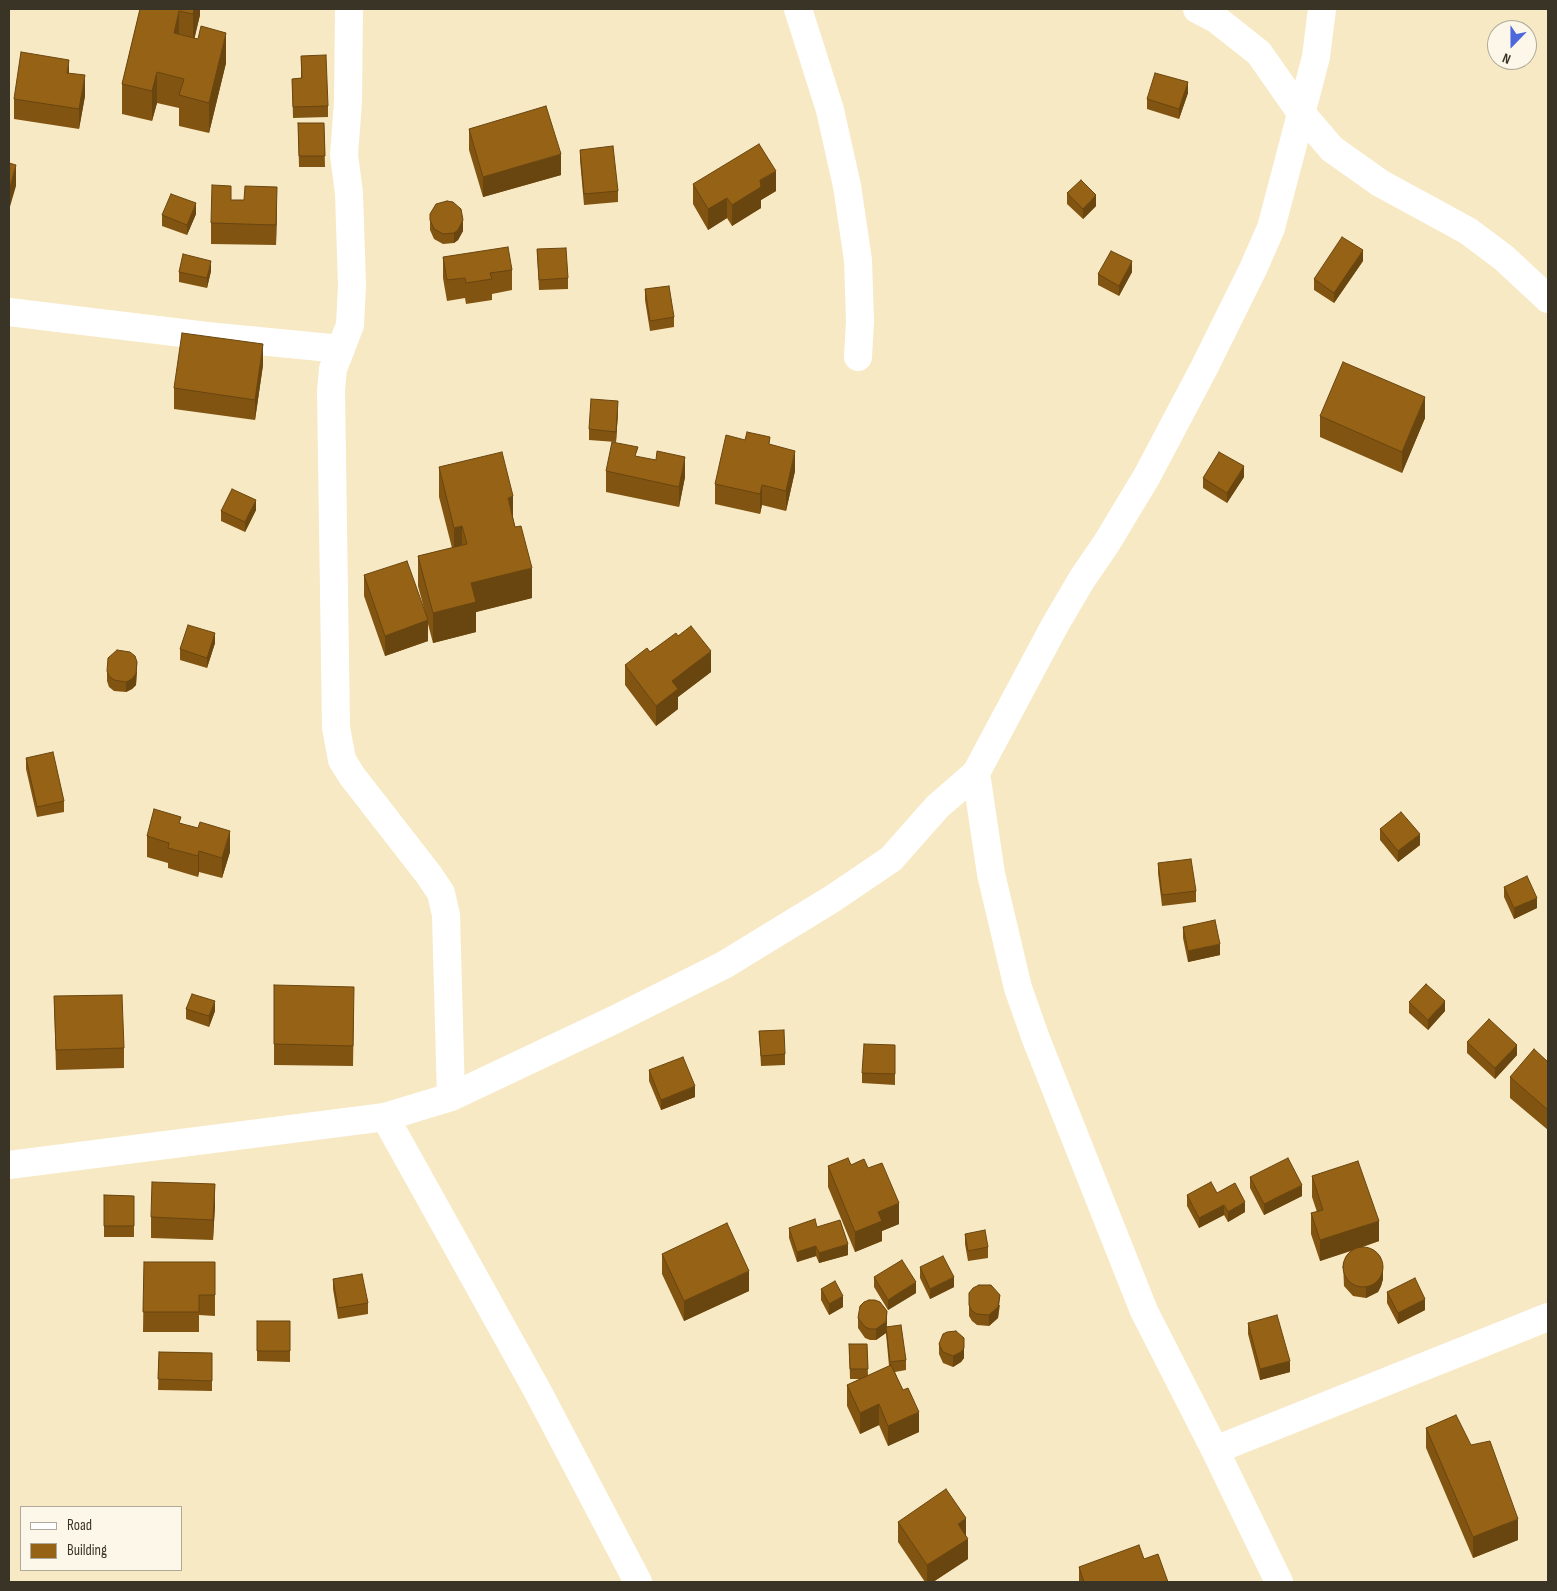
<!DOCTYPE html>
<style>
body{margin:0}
#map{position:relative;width:1557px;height:1591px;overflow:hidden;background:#f7e9c4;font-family:"Sofia Sans Condensed",sans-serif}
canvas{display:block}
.frame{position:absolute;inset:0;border:10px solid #3a3426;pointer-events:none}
.legend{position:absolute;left:20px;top:1506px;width:162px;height:65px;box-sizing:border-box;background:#fcf7e8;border:1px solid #aea99a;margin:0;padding:6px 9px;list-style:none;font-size:15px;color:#3a3426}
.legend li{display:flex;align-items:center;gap:10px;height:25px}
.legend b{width:25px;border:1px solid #aea99a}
.north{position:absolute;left:1487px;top:20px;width:50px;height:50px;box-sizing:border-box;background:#fcf7e8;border:1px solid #aea99a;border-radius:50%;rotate:202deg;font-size:14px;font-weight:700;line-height:20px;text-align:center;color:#3a3426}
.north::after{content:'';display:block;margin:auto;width:18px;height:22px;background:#4d67dc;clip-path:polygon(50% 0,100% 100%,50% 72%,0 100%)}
</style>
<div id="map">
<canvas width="1557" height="1591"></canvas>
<div class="frame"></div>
<ul class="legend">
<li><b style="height:6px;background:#fff"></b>Road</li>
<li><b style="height:14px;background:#966215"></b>Building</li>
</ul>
<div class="north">N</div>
</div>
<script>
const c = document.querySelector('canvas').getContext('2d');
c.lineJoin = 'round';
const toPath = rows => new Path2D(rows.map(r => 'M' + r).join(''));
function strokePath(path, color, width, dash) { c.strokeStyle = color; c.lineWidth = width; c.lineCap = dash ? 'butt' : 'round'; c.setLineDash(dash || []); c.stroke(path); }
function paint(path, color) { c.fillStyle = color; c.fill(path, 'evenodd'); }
strokePath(toPath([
 [349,9,348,102,344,155,349,193,352,286,350,325,333,369,331,390,336,727,342,760,352,776,429,875,441,893,446,915,451,1097],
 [798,9,830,110,847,186,858,260,860,321,858,357],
 [1197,9,1216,19,1259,53,1301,113,1332,149,1380,183,1468,231,1504,258,1548,299],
 [9,312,207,336,341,349],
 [385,1117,537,1390,638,1582],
 [9,1165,385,1117,451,1097,618,1018,724,965,832,899,891,859,937,807,976,773],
 [1215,1450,1548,1317],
 [1279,1582,1215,1450,1144,1311,1036,1039,1018,988,991,874,976,773,1055,625,1082,579,1106,544,1147,476,1204,368,1253,269,1271,228,1316,57,1322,9]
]), '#fff', 28);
paint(toPath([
 [140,9,200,9,200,15,194,38,226,63,209,133,179,126,179,108,157,103,152,121,122,114,122,84],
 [315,9,330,9,330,10],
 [301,56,328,106,328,117,293,118,292,79,301,78],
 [1188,93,1179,119,1147,109,1147,99],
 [85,96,79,129,14,119,14,99],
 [298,123,324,123,325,167,299,167],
 [469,129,561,175,483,197,469,150],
 [580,150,618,191,618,202,584,205,580,160],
 [693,184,776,191,761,200,761,208,732,226,727,218,708,230,693,204],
 [1067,193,1096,206,1083,219,1067,204],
 [231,200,277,207,276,245,211,244,211,223],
 [196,214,187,235,162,226,162,215],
 [430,214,463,231,458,240,454,243,443,244,434,239,430,230],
 [537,249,568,278,568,289,539,290],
 [443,257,512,270,512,290,492,294,492,300,466,304,465,298,447,301,443,278],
 [1363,261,1334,303,1314,290,1314,279],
 [211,271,207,288,179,282,179,272],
 [1132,272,1119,296,1098,285,1098,274],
 [645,289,674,317,674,327,650,331,645,300],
 [263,365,255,420,174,409,174,388],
 [618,412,616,442,589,440,589,429],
 [1320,416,1425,418,1402,473,1320,437],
 [770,445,795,471,786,511,762,505,760,514,715,504,715,484],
 [638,457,685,477,679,507,606,492,606,471],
 [439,467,513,518,532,598,476,612,476,632,433,643,428,624,428,641,385,656,364,596,364,575,425,612,418,586,418,556,452,548,439,497],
 [1244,477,1227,503,1203,488,1203,478],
 [256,510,245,532,221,521,221,511],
 [678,636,711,672,678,697,678,709,656,726,625,685,625,665],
 [215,643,207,668,180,660,180,649],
 [107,671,137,672,136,685,132,689,126,692,114,691,109,687,107,681],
 [26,758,64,801,64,812,37,817,26,769],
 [181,823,230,852,222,878,199,872,198,877,168,868,168,863,147,857,147,836],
 [1380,829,1420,845,1398,862,1380,840],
 [1158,863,1196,891,1196,902,1162,906,1158,873],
 [1504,887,1537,908,1514,919,1504,897],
 [1183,927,1220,955,1188,962,1183,938],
 [274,985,354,1008,353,1066,274,1065],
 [54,996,124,1048,124,1068,56,1070],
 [1409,1002,1445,1011,1428,1030,1409,1013],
 [186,1009,215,1011,209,1027,186,1019],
 [759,1031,785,1054,785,1065,761,1066],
 [1467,1042,1517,1055,1495,1079,1467,1053],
 [895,1045,895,1085,862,1083,862,1073],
 [1548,1062,1548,1130,1510,1098,1510,1077],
 [649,1070,695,1097,661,1110,649,1081],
 [851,1165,868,1168,899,1224,882,1231,882,1241,855,1252,828,1187,828,1166],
 [1312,1176,1379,1241,1360,1248,1383,1279,1381,1286,1378,1292,1366,1298,1353,1296,1344,1286,1343,1263,1354,1250,1320,1261,1311,1234,1311,1213,1317,1212,1312,1197],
 [1250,1177,1302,1196,1264,1215,1250,1188],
 [1217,1193,1245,1212,1228,1222,1224,1215,1199,1228,1187,1206,1187,1195],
 [104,1195,134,1196,134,1237,104,1237],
 [215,1205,213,1240,151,1238,151,1217],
 [817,1227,848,1255,819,1263,816,1256,797,1262,789,1238,789,1228],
 [965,1234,988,1247,988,1258,968,1261,965,1244],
 [662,1254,749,1291,684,1321,662,1274],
 [144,1262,215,1262,215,1316,199,1315,199,1332,143,1332],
 [920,1267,954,1287,930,1299,920,1278],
 [874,1277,916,1293,888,1310,874,1287],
 [333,1279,368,1303,368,1314,338,1319,333,1289],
 [821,1289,843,1307,829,1315,821,1300],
 [1387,1292,1425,1310,1398,1324,1387,1303],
 [969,1305,1000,1305,998,1318,989,1326,977,1325,972,1321,969,1316],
 [858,1318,887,1322,887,1327,906,1360,906,1370,895,1372,919,1432,888,1446,879,1425,860,1434,847,1406,847,1385,860,1379,850,1379,849,1344,867,1344,868,1376,889,1366,886,1333,876,1340,870,1340,865,1338,858,1328],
 [257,1321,290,1321,290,1362,257,1361],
 [1248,1323,1290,1372,1260,1380,1248,1334],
 [964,1338,964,1358,961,1362,953,1367,943,1363,939,1354,939,1344],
 [159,1352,212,1353,212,1391,158,1390],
 [1426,1428,1518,1540,1473,1558,1426,1448],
 [898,1522,966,1536,968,1559,933,1582,925,1582,898,1542],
 [1144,1559,1168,1582,1079,1582,1079,1567]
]), '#815412');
paint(toPath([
 [194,9,200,9,200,15,193,45,193,14],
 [179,11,179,41,174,33],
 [226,33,226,63,209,133,209,103],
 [69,60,69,80,67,73],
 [157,72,157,103,152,121,152,91],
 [85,75,85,96,79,129,79,109],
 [1188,82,1188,93,1179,119,1179,109],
 [561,154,561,175,483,197,483,177],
 [16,165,16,186,9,210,9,190],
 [776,171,776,191,761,200,761,208,732,226,732,205,760,180],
 [277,187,277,207,276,245,276,225],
 [1096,195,1096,206,1083,219,1083,209],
 [727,198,727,218,708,230,708,209],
 [196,203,196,214,187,235,187,225],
 [463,220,463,231,458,240,454,243,454,233],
 [1363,250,1363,261,1334,303,1334,293],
 [211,261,211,271,207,288,207,278],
 [1132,261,1132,272,1119,296,1119,286],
 [263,344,263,365,255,420,255,400],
 [1425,397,1425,418,1402,473,1402,452],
 [618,401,618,412,616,442,616,432],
 [795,451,795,471,786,511,786,491],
 [685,457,685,477,679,507,679,487],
 [1244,466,1244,477,1227,503,1227,493],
 [762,485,762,505,760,514,760,494],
 [513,496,513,527,508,498],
 [256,500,256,510,245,532,245,522],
 [462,526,462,556,454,558,454,528],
 [532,568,532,598,476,612,476,632,433,643,433,613,471,583],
 [428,620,428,641,385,656,385,636],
 [215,633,215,643,207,668,207,658],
 [711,651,711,672,678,697,678,709,656,726,656,706,672,681],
 [137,662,136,685,132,689,126,692,126,682],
 [230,831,230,852,222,878,222,858],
 [1420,834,1420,845,1398,862,1398,851],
 [199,851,199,872,198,877,198,856],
 [1537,898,1537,908,1514,919,1514,908],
 [1220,944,1220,955,1188,962,1188,951],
 [215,1001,215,1011,209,1027,209,1016],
 [1445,1001,1445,1011,1428,1030,1428,1020],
 [1517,1045,1517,1055,1495,1079,1495,1068],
 [695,1086,695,1097,661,1110,661,1100],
 [215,1184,215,1205,213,1240,213,1220],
 [1302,1185,1302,1196,1264,1215,1264,1204],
 [1245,1202,1245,1212,1228,1222,1228,1212],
 [899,1203,899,1224,882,1231,882,1241,855,1252,855,1232,878,1212],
 [1224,1205,1224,1215,1199,1228,1199,1218],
 [1379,1221,1379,1241,1320,1261,1320,1240],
 [848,1244,848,1255,819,1263,819,1253],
 [816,1246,816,1256,797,1262,797,1252],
 [1383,1269,1383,1279,1381,1286,1378,1292,1366,1298,1366,1287],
 [749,1271,749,1291,684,1321,684,1301],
 [954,1277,954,1287,930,1299,930,1289],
 [916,1282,916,1293,888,1310,888,1300],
 [1000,1295,998,1318,989,1326,989,1315],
 [843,1296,843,1307,829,1315,829,1304],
 [1425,1299,1425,1310,1398,1324,1398,1313],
 [887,1311,887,1322,886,1330,886,1327,886,1333,876,1340,876,1329],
 [964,1348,964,1358,961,1362,953,1367,953,1356],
 [1290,1361,1290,1372,1260,1380,1260,1369],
 [879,1404,879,1425,860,1434,860,1413],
 [919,1412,919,1432,888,1446,888,1426],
 [966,1518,966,1539,958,1524],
 [1518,1519,1518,1540,1473,1558,1473,1537],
 [968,1539,968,1559,933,1582,927,1582,927,1565]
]), '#69450f');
const building = toPath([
 [140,9,194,9,193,14,179,11,174,33,198,39,201,26,226,33,209,103,179,95,184,79,157,72,152,91,122,84,140,9],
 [21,52,69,60,67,73,85,75,79,109,14,99,21,52],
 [326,55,328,106,293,107,292,79,302,78,301,56,326,55],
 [1155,73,1188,82,1179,109,1147,99,1155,73],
 [546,106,561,154,483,177,469,129,546,106],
 [298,123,324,123,325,156,299,156,298,123],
 [759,144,776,171,760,180,761,187,732,205,727,198,708,209,693,184,759,144],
 [613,146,618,191,584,194,580,150,613,146],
 [9,163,16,165,9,190,9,163],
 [1081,180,1096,195,1083,209,1067,193,1081,180],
 [212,185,231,186,231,200,244,200,245,186,277,187,276,225,211,223,212,185],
 [171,194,196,203,187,225,162,215,171,194],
 [447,201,453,202,461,209,463,220,458,230,454,233,443,234,434,229,430,220,430,214,436,204,447,201],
 [1342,237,1363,250,1334,293,1314,279,1342,237],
 [508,247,512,270,490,273,492,279,466,283,465,278,447,280,443,257,508,247],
 [566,248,568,278,539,280,537,249,566,248],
 [1111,251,1132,261,1119,286,1098,274,1111,251],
 [183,254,211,261,207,278,179,272,183,254],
 [669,286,674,317,650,321,645,289,669,286],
 [182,333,263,344,255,400,174,388,182,333],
 [1343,362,1425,397,1402,452,1320,416,1343,362],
 [591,399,618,401,616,432,589,429,591,399],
 [747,432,770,437,769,444,795,451,786,491,762,485,760,494,715,484,726,435,745,440,747,432],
 [612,442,638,447,635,456,656,460,657,451,685,457,679,487,606,471,612,442],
 [502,452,513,496,508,498,515,527,521,526,532,568,471,583,476,602,433,613,418,556,467,544,462,526,454,528,439,467,502,452],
 [1219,452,1244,466,1227,493,1203,478,1219,452],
 [232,489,256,500,245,522,221,511,232,489],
 [407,561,428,620,385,636,364,575,407,561],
 [188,625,215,633,207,658,180,649,188,625],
 [691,626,711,651,672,681,678,689,656,706,625,665,647,648,650,652,676,633,678,636,691,626],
 [117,650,130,652,135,656,137,662,136,674,132,679,126,682,114,680,109,676,107,671,108,658,117,650],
 [53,752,64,801,37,807,26,758,53,752],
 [154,809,181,817,179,823,198,828,200,822,230,831,222,858,199,851,198,856,168,848,169,843,147,836,154,809],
 [1401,812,1420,834,1398,851,1380,829,1401,812],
 [1191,859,1196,891,1162,895,1158,863,1191,859],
 [1527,876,1537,898,1514,908,1504,887,1527,876],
 [1215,920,1220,944,1188,951,1183,927,1215,920],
 [1426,984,1445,1001,1428,1020,1409,1002,1426,984],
 [274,985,354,987,353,1046,274,1044,274,985],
 [192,994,215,1001,209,1016,186,1009,192,994],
 [122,995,124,1048,56,1050,54,996,122,995],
 [1489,1019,1517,1045,1495,1068,1467,1042,1489,1019],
 [784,1030,785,1054,761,1056,759,1031,784,1030],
 [864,1044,895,1045,895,1074,862,1073,864,1044],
 [1534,1049,1548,1062,1548,1110,1510,1077,1534,1049],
 [683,1057,695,1086,661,1100,649,1070,683,1057],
 [848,1158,851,1165,864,1159,868,1168,882,1163,899,1203,878,1212,882,1221,855,1232,828,1166,848,1158],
 [1288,1158,1302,1185,1264,1204,1250,1177,1288,1158],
 [1358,1161,1379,1221,1320,1240,1311,1213,1323,1210,1312,1176,1358,1161],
 [152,1182,215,1184,213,1220,151,1217,152,1182],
 [1211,1182,1217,1193,1235,1183,1245,1202,1228,1212,1224,1205,1199,1218,1187,1195,1211,1182],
 [104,1195,134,1196,134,1226,104,1226,104,1195],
 [815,1219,817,1227,840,1220,848,1244,819,1253,816,1246,797,1252,789,1228,815,1219],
 [727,1223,749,1271,684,1301,662,1254,727,1223],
 [985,1230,988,1247,968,1251,965,1234,985,1230],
 '1343 1267a20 20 0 1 1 40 0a20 20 0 1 1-40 0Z',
 [943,1256,954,1277,930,1289,920,1267,943,1256],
 [902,1260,916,1282,888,1300,874,1277,902,1260],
 [144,1262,215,1262,215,1295,199,1295,199,1312,143,1312,144,1262],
 [362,1274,368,1303,338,1308,333,1279,362,1274],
 [1415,1278,1425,1299,1398,1313,1387,1292,1415,1278],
 [835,1281,843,1296,829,1304,821,1289,835,1281],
 [979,1285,991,1285,1000,1295,998,1307,989,1315,977,1314,972,1311,969,1305,969,1293,973,1288,979,1285],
 [869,1300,875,1300,880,1302,887,1311,886,1322,876,1329,870,1329,865,1327,858,1318,860,1306,864,1302,869,1300],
 [1277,1315,1290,1361,1260,1369,1248,1323,1277,1315],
 [257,1321,290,1321,290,1351,257,1351,257,1321],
 [901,1325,906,1360,890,1362,886,1327,901,1325],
 [956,1331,964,1338,964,1348,961,1352,953,1356,943,1352,939,1344,943,1334,947,1332,956,1331],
 [849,1344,867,1344,868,1369,850,1369,849,1344],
 [159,1352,212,1353,212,1381,158,1379,159,1352],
 [891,1365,903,1390,908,1388,919,1412,888,1426,879,1404,860,1413,847,1385,891,1365],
 [1456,1415,1471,1445,1490,1441,1518,1519,1473,1537,1426,1428,1456,1415],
 [946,1489,966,1518,958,1524,968,1539,927,1565,898,1522,946,1489],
 [1139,1545,1144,1559,1158,1554,1168,1582,1084,1582,1079,1567,1139,1545]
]);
paint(building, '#966215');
strokePath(building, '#69450f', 1);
</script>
